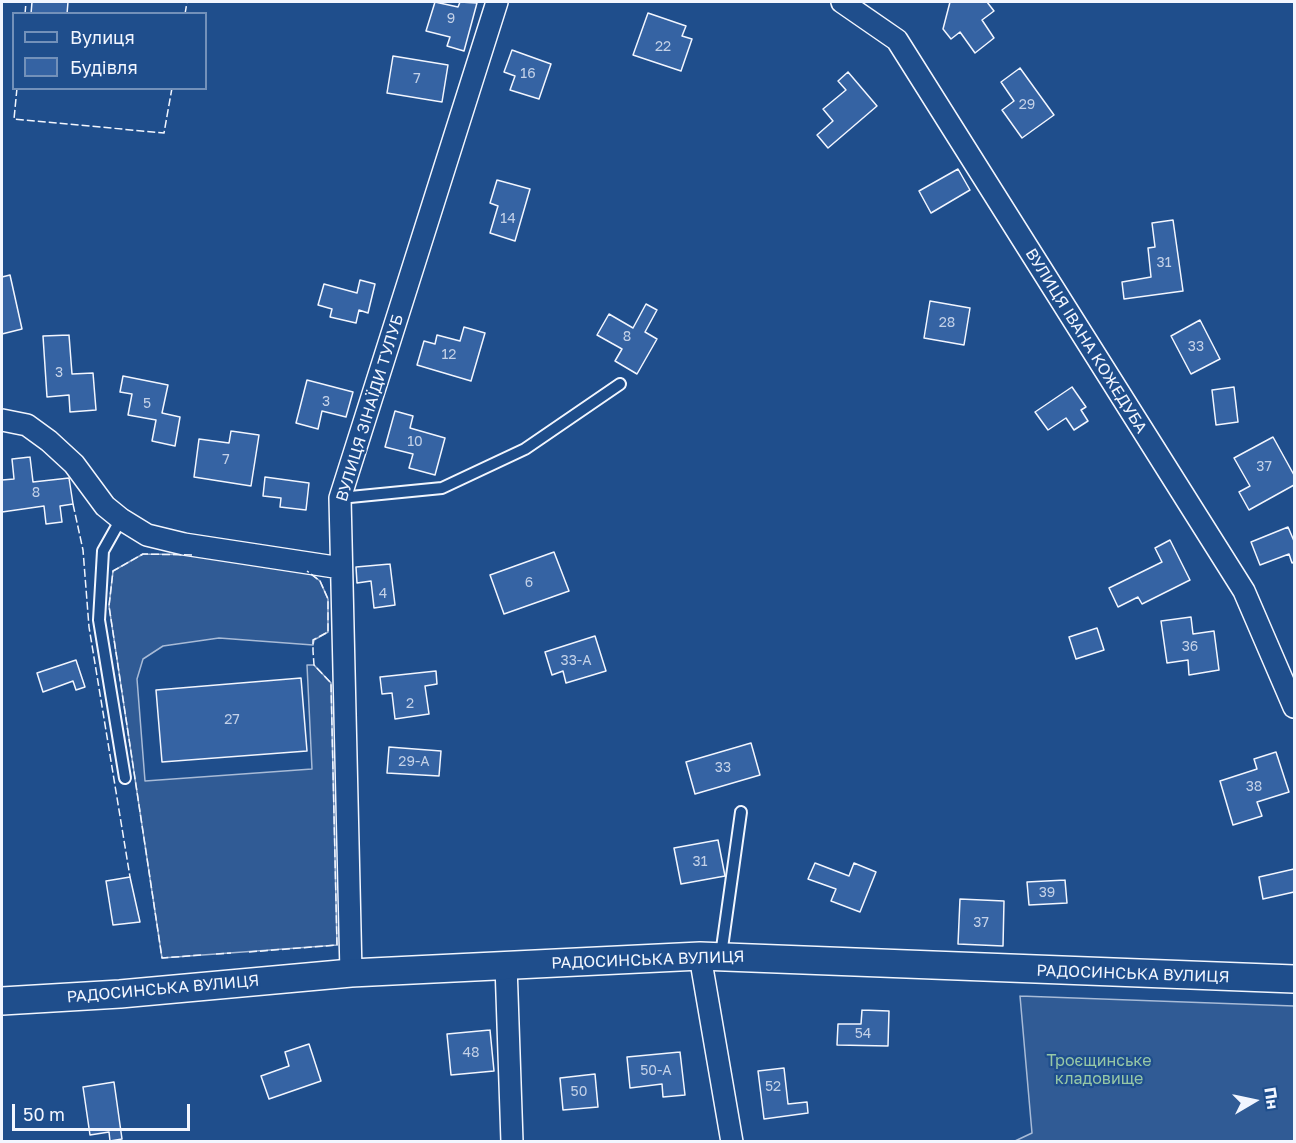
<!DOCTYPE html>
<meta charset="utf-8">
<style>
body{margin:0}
#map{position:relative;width:1296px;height:1143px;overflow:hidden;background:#1f4e8c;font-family:"Golos Text",sans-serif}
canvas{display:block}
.frame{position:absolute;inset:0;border:3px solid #f2f6ff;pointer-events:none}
.legend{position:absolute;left:12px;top:12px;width:195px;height:78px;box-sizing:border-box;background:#1f4e8c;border:2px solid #7391ba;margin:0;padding:8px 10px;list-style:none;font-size:18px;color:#f2f6ff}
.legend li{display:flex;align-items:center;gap:12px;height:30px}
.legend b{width:30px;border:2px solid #7391ba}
.north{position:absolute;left:1224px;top:1071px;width:60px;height:60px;-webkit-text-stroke:4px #1f4e8c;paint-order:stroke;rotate:81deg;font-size:16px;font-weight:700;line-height:24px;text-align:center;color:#f2f6ff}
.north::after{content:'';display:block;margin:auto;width:21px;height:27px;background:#f2f6ff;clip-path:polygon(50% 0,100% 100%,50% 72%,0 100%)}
.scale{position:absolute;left:12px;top:1104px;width:178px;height:27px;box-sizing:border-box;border:3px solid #f2f6ff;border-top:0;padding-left:8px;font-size:18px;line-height:21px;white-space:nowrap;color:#f2f6ff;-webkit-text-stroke:4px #1f4e8c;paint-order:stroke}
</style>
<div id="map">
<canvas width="1296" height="1143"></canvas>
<div class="frame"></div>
<ul class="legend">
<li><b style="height:8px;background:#1f4e8c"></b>Вулиця</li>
<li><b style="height:16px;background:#3563a3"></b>Будівля</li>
</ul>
<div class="north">Пн</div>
<div class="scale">50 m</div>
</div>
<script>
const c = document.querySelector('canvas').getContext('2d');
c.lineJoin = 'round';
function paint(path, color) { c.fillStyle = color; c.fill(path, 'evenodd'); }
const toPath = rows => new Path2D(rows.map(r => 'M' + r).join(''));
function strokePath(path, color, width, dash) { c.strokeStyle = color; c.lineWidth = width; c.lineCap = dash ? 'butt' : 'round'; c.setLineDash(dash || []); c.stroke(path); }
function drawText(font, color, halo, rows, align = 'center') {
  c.font = font + ' "Golos Text",sans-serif'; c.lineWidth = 4.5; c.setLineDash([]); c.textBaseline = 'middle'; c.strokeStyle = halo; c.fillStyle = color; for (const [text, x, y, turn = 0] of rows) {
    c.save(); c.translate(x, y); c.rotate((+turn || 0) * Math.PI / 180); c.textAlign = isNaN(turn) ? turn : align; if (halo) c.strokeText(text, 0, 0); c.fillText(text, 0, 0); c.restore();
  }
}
const built = toPath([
 [143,554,219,555,306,570,320,581,328,599,328,632,314,640,313,645,219,638,163,646,143,659,137,679,145,781,312,769,307,665,314,665,331,683,337,945,162,958,109,606,113,571,143,554],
 [1020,996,1294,1006,1294,1141,1015,1141,1032,1133,1020,996]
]);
paint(built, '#305b95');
strokePath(built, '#a8bbd7', 1.5);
const building = toPath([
 [32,2,68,2,67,14,31,14,32,2],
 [435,2,458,7,460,2,477,3,464,51,447,46,450,37,426,31,435,2],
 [950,2,987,2,994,11,982,20,994,38,975,53,960,32,951,39,943,29,950,2],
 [648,13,686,26,682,36,692,39,681,71,633,55,648,13],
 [512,50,551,64,539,99,510,90,515,76,504,72,512,50],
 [393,56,448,65,442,102,387,93,393,56],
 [1020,68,1054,115,1022,138,1002,110,1014,101,1001,82,1020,68],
 [848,72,877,106,828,148,817,135,833,121,823,109,846,90,838,81,848,72],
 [958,169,970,190,931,213,919,191,958,169],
 [497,180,530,189,515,241,490,233,498,206,490,203,497,180],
 [1173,220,1183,291,1124,299,1122,282,1151,277,1148,248,1155,247,1152,223,1173,220],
 [10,275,22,329,2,334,2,277,10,275],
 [360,280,375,284,368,313,359,310,356,323,330,317,332,309,318,305,324,284,357,293,360,280],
 [930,301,970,308,964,345,924,338,930,301],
 [646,304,657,310,645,332,657,339,637,374,615,361,622,349,597,335,609,314,633,328,646,304],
 [1200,320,1220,359,1191,374,1171,336,1200,320],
 [464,327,485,333,471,381,417,365,424,341,435,344,437,335,460,341,464,327],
 [69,335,72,374,93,373,96,410,70,412,69,395,47,397,43,336,69,335],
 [123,376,168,385,162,413,180,417,175,446,152,441,156,420,128,415,132,394,120,392,123,376],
 [307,380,353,392,346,417,322,411,318,429,296,423,307,380],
 [1072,387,1086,407,1081,410,1088,421,1074,430,1066,418,1048,430,1035,412,1072,387],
 [1234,387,1238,422,1216,425,1212,390,1234,387],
 [395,411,413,416,410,428,445,438,435,475,409,468,413,454,385,447,395,411],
 [231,431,259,435,251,486,194,477,199,439,229,443,231,431],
 [1273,437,1294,475,1294,485,1249,510,1239,492,1250,486,1234,458,1273,437],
 [30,457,33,482,69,478,73,504,60,506,62,522,46,524,44,506,2,512,2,480,14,479,12,459,30,457],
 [265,477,309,483,306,510,280,507,281,498,263,496,265,477],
 [1288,527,1294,541,1294,562,1292,563,1289,554,1260,565,1251,542,1288,527],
 [1170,540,1190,580,1142,604,1138,597,1118,607,1109,588,1162,562,1155,548,1170,540],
 [554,552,569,591,504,614,490,575,554,552],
 [390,564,395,605,374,608,371,581,357,583,356,567,390,564],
 [1191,617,1193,634,1214,631,1219,670,1189,675,1188,660,1167,663,1161,621,1191,617],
 [1097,628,1104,650,1076,659,1069,637,1097,628],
 [595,636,606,671,566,683,563,671,552,675,545,652,595,636],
 [76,660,85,687,76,690,73,681,43,692,37,673,76,660],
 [436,671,437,684,425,686,429,714,395,719,392,693,382,694,380,677,436,671],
 [301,678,307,751,162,762,156,690,301,678],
 [751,743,760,775,695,794,686,762,751,743],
 [389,747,441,751,439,776,387,773,389,747],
 [1276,752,1289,792,1257,802,1262,816,1233,825,1220,781,1257,769,1254,759,1276,752],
 [718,840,725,876,681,884,674,848,718,840],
 [815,863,849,876,854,863,876,872,860,912,831,901,836,889,808,879,815,863],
 [1294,869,1294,892,1263,899,1259,877,1294,869],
 [130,877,140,922,113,925,106,881,130,877],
 [1065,880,1067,903,1029,905,1027,882,1065,880],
 [960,899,1004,901,1003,946,958,944,960,899],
 [862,1010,889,1011,888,1046,837,1045,838,1024,861,1024,862,1010],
 [490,1030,494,1071,451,1075,447,1034,490,1030],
 [309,1044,321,1081,269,1099,261,1076,289,1066,285,1052,309,1044],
 [680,1052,685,1095,663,1097,662,1084,630,1088,627,1057,680,1052],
 [784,1068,788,1104,807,1102,808,1113,764,1119,758,1071,784,1068],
 [595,1074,598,1107,563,1110,560,1078,595,1074],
 [114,1082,122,1139,110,1141,109,1132,90,1135,83,1087,114,1082]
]);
paint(building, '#3563a3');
strokePath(building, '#f2f6ff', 1.5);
const service = toPath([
 [340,498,442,488,525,449,620,384],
 [121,519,103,551,99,620,125,778],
 [721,955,741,812]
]);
const minor = toPath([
 [842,2,897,40,1244,591,1294,707],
 [2,420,27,425,49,441,74,464,105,506,121,519,147,535,184,544,341,568],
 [700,956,732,1142],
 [506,965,512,1142],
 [351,973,340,498,497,2]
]);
const tertiary = toPath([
 [2,1001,120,994,351,973,700,956,1294,979]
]);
strokePath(service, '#f2f6ff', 14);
strokePath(minor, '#f2f6ff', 24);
strokePath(tertiary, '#f2f6ff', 30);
strokePath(service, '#1f4e8c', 10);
strokePath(minor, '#1f4e8c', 21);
strokePath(tertiary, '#1f4e8c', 27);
strokePath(toPath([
 [25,14,26,2],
 [185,14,187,2],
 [17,88,14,119,164,133,172,88],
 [73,504,83,550,89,627,130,877],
 [192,555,143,554,113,571,109,606,162,958,201,955],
 [249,952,337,945,331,683,314,665,313,651,313,640,328,632,328,599,320,581,307,571],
 [216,954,231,953]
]), '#f2f6ff', 1.5, [8, 3]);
drawText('14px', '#c3d1e8', null, [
 ["9",451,19],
 ["22",663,47],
 ["16",528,74],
 ["7",417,79],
 ["29",1027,105],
 ["14",508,219],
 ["31",1164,263],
 ["28",947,323],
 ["8",627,337],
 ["33",1196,347],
 ["12",449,355],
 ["3",59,373],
 ["3",326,402],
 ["5",147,404],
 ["10",415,442],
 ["7",226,460],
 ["37",1264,467],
 ["8",36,493],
 ["6",529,583],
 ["4",383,594],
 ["36",1190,647],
 ["33-А",576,661],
 ["2",410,704],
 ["27",232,720],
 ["29-А",414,762],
 ["33",723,768],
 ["38",1254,787],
 ["31",700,862],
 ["39",1047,893],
 ["37",981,923],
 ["54",863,1034],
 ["48",471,1053],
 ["50-А",656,1071],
 ["52",773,1087],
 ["50",579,1092]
]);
drawText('16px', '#f2f6ff', '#1f4e8c', [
 ["ВУЛИЦЯ ІВАНА КОЖЕДУБА",1086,341,58],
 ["ВУЛИЦЯ ЗІНАЇДИ ТУЛУБ",370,408,-73],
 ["РАДОСИНСЬКА ВУЛИЦЯ",648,960,-2],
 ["РАДОСИНСЬКА ВУЛИЦЯ",1133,974,2],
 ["РАДОСИНСЬКА ВУЛИЦЯ",163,989,-5]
]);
drawText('16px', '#97c8a6', '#1f4e8c', [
 ["Троєщинське",1099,1061],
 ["кладовище",1099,1079]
]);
</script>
